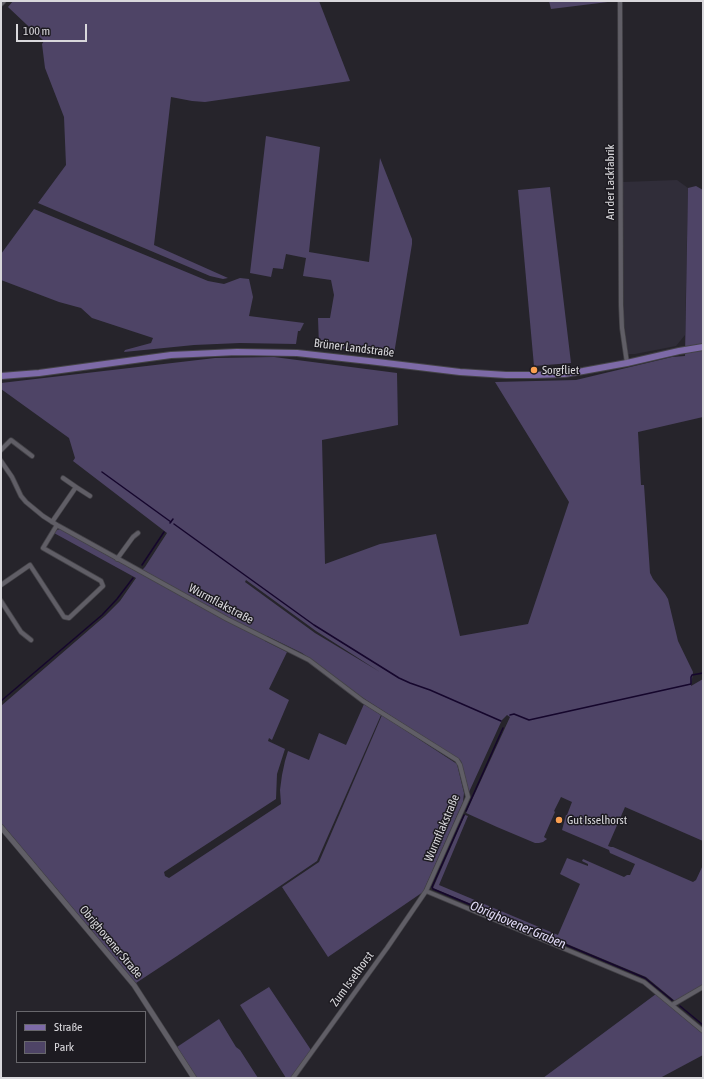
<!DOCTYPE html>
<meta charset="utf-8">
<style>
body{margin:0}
#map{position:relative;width:704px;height:1079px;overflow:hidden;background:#26242b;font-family:"Asap Condensed",sans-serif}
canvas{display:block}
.frame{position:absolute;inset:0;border:2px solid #d9d8dc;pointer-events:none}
.legend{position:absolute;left:16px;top:1011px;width:130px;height:52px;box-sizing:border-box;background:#1d1b21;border:1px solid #68676c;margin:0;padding:5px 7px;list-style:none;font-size:12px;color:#d9d8dc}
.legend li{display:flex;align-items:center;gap:8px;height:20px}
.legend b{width:20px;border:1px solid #68676c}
.scale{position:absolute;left:16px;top:24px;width:71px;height:18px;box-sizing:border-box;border:2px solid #d9d8dc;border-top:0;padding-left:5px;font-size:12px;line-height:14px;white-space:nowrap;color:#d9d8dc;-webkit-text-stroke:3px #1d1b21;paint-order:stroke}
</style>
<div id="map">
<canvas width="704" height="1079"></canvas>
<div class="frame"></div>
<ul class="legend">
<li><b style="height:5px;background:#7d6aa7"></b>Straße</li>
<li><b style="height:11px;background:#4e4466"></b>Park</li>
</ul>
<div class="scale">100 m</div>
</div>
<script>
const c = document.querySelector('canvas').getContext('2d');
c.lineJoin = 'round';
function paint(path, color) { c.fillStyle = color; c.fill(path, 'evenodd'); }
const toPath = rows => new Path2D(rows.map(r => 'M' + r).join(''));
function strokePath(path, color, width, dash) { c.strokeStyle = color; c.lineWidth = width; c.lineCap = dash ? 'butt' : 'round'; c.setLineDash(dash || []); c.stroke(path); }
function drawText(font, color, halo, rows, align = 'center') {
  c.font = font + ' "Asap Condensed",sans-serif'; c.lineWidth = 3; c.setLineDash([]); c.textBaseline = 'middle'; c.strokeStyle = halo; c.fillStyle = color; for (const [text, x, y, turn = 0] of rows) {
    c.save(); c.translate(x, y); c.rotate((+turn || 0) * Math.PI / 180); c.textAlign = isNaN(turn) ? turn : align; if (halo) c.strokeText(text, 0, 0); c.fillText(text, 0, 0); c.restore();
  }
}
paint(toPath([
 [677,180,688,188,685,335,676,346,635,354,628,354,624,321,623,182]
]), '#302d39');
paint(toPath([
 [13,1,319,1,350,81,205,102,192,101,171,97,154,245,228,278,223,279,210,276,38,203,66,165,64,117,45,68,42,44,44,41,8,7],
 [549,1,616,1,551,9],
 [266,136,320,147,309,252,369,262,380,158,412,239,412,244,394,354,319,346,318,318,330,318,334,295,331,280,303,276,306,258,286,254,283,269,273,268,271,277,250,273],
 [696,186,703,190,703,417,638,432,641,485,644,485,650,573,653,579,665,594,668,599,678,641,693,672,691,686,703,679,703,841,625,807,608,846,611,847,613,847,693,882,696,880,703,865,703,985,675,1001,646,977,433,888,465,815,468,816,439,885,558,935,580,884,560,874,567,858,588,866,588,864,582,861,583,859,624,877,627,875,630,875,635,864,610,853,609,850,562,830,566,815,567,815,572,802,561,797,554,811,555,812,544,837,547,839,543,842,539,843,535,843,497,827,466,813,510,717,507,715,502,720,469,792,461,761,360,696,302,653,267,636,265,641,287,652,269,689,289,700,272,740,269,738,268,741,285,749,277,774,276,799,164,872,165,876,169,878,281,804,280,790,282,775,285,761,288,751,309,760,319,733,346,745,364,704,381,715,317,861,177,956,136,983,1,823,1,706,105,616,120,601,136,578,54,533,57,530,60,529,139,573,145,567,167,533,73,461,75,458,69,438,1,389,1,383,215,358,274,357,397,373,398,425,322,440,325,564,380,544,436,534,460,636,528,624,569,502,495,382,576,380,672,357,685,356,688,188],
 [245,582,246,580,316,631,380,672,315,633],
 [550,187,571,363,534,366,518,190],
 [34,209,208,281,224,284,240,278,249,279,253,297,249,316,304,323,300,331,298,331,296,344,240,343,194,345,124,352,125,350,151,343,153,338,92,318,81,308,59,302,1,280,1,254],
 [382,715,457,764,464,793,463,802,423,892,328,957,282,887,319,862],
 [269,987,311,1050,291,1078,286,1078,240,1005],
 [656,994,703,1034,703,1055,660,1078,543,1078],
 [219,1019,236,1047,240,1050,258,1078,197,1078,177,1047]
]), '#4e4466');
strokePath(toPath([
 [102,472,171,522],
 [170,523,173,519],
 [174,524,314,625,399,678,410,683,430,690,501,721],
 [142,565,164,532],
 [1,701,102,615,117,599,133,578],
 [510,715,514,714,529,720,691,684,691,677,692,675,703,673],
 [466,811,503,728],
 [464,815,432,887,433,889,645,978,672,1000],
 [680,1006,703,1025]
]), '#15062c', 1.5);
const minor = toPath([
 [620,1,621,305,622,328,627,363],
 [1,450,11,440,32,456],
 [1,461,12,477,21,496,26,502,43,516,57,525,227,619,309,660,363,701,457,760,460,765,468,797,426,891,644,982,703,1031],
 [63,478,76,487],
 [52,522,76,487,90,496],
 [117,559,133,537,138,533],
 [1,585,30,565,64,617,69,618,103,586,101,581,43,548,57,525],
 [1,601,21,632,31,640],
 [672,1005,703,987],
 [293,1078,387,948,426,891]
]);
const tertiary = toPath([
 [1,827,134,985,194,1078]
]);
const secondary = toPath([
 [1,3,3,1]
]);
const primary = toPath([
 [1,376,39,373,171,355,237,352,297,353,369,361,460,372,506,375,535,375,564,374,583,371,627,363,679,351,703,347]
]);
strokePath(minor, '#444348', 5.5);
strokePath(tertiary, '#444348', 6);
strokePath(secondary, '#444348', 7);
strokePath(primary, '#444348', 8);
strokePath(minor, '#605e66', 4);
strokePath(tertiary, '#605e66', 5);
strokePath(secondary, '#605e66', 5.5);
strokePath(primary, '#7d6aa7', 6);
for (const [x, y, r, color] of [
 [534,370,4,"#fa9f50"],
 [559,820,4,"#fa9f50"]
]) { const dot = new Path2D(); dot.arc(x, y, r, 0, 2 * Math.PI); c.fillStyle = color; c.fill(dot); strokePath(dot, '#1d1b21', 1.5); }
drawText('12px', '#d9d8dc', '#1d1b21', [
 ["An der Lackfabrik",610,182,-90],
 ["Brüner Landstraße",354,348,7],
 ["Wurmflakstraße",221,604,28],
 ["Wurmflakstraße",442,828,-67],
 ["Obrighovener Straße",111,942,50],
 ["Zum Isselhorst",352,979,-54]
]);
drawText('12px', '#d9d8dc', '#1d1b21', [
 ["Sorgfliet",542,370],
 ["Gut Isselhorst",567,820]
], 'left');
drawText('italic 13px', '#e0d9f6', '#1d1b21', [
 ["Obrighovener Graben",518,925,23]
]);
</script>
